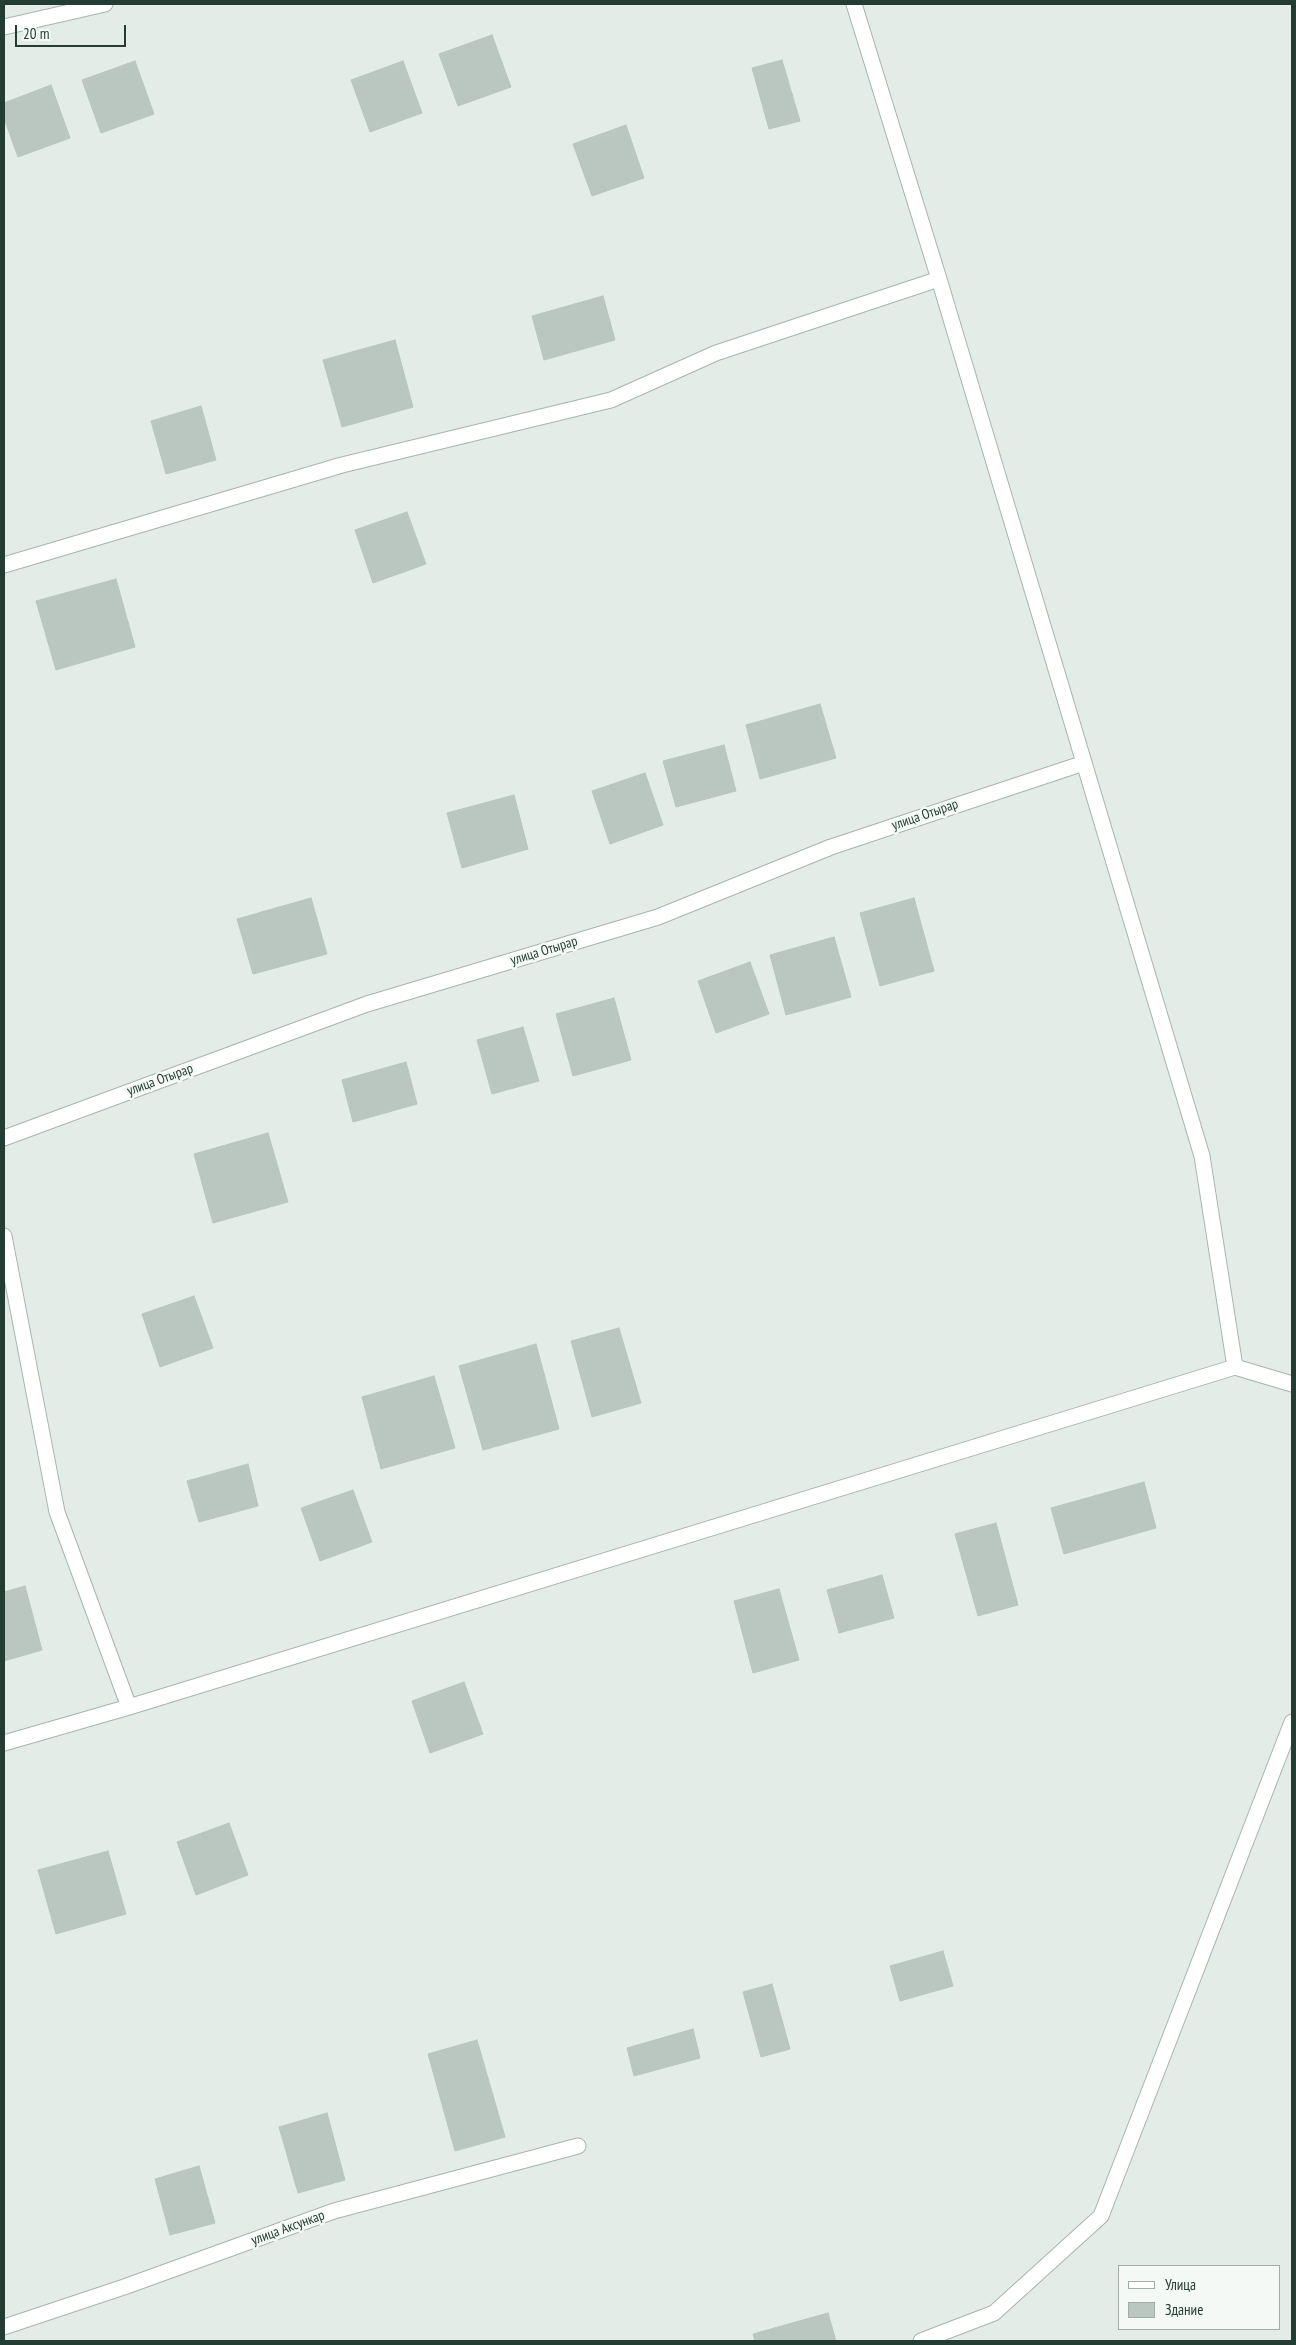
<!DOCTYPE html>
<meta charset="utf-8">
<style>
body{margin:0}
#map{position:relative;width:1296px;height:2345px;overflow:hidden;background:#e4ece8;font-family:"PT Sans Narrow",sans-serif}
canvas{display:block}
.frame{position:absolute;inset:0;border:5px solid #243d34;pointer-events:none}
.legend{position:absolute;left:1118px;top:2265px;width:162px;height:65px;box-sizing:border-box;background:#f4f9f6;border:1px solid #a1aea8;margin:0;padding:6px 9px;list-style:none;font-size:15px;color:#243d34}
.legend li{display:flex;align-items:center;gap:10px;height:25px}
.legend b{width:25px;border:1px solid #a1aea8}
.scale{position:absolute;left:15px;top:25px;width:111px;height:22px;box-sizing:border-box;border:2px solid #243d34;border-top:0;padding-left:6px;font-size:15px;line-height:18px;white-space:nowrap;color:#243d34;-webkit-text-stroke:4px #f4f9f6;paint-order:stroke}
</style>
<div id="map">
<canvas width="1296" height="2345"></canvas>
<div class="frame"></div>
<ul class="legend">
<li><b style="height:6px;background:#fff"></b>Улица</li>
<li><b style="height:14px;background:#b9c7c0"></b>Здание</li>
</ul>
<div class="scale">20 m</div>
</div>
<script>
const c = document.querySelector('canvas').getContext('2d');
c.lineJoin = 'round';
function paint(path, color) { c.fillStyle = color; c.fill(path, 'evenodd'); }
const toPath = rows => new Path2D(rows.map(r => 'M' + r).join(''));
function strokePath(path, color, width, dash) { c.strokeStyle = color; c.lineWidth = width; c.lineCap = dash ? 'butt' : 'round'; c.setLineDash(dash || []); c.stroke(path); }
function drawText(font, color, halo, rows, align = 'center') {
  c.font = font + ' "PT Sans Narrow",sans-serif'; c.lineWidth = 5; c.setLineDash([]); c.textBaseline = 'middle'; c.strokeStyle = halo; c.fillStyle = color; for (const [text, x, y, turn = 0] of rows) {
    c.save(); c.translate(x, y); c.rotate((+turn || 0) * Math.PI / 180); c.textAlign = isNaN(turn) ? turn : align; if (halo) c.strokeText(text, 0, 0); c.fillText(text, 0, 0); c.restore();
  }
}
const building = toPath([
 [492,35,511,87,458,106,439,54,492,35],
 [782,60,800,121,769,129,752,68,782,60],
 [135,61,154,114,101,133,82,80,135,61],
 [403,61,422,113,370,132,351,80,403,61],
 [51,85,70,138,18,157,4,118,4,103,51,85],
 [626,125,644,178,592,196,573,144,626,125],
 [603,296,615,340,544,360,532,316,603,296],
 [395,340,413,407,342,427,323,360,395,340],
 [201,406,216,460,166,474,151,421,201,406],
 [407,512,426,564,373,583,355,530,407,512],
 [116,579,135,647,56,670,36,601,116,579],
 [820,704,836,758,760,779,746,725,820,704],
 [724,745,736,791,676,807,663,761,724,745],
 [645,773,663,825,610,844,592,791,645,773],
 [514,795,528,849,462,868,447,813,514,795],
 [311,898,327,954,253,974,237,919,311,898],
 [914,898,934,971,880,986,860,913,914,898],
 [834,937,851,997,786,1015,770,955,834,937],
 [750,962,769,1014,716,1033,698,981,750,962],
 [614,998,631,1060,573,1076,556,1014,614,998],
 [523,1027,539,1081,492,1094,477,1040,523,1027],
 [406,1062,417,1104,353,1122,342,1080,406,1062],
 [268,1133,288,1202,213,1223,194,1154,268,1133],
 [194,1296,213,1348,160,1367,142,1314,194,1296],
 [619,1328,641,1403,592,1417,571,1341,619,1328],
 [536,1344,559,1429,483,1450,459,1366,536,1344],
 [434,1376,455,1448,381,1469,362,1397,434,1376],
 [248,1464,258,1506,199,1522,187,1481,248,1464],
 [1144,1482,1156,1528,1064,1554,1051,1508,1144,1482],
 [353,1490,372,1542,320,1561,301,1508,353,1490],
 [996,1523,1018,1605,978,1616,955,1534,996,1523],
 [882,1575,894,1618,839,1633,827,1590,882,1575],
 [25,1586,42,1650,4,1661,4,1592,25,1586],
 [779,1589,799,1660,753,1673,734,1601,779,1589],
 [464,1682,483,1734,430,1753,412,1701,464,1682],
 [229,1823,248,1875,196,1895,177,1842,229,1823],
 [108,1851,126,1914,56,1934,38,1870,108,1851],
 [943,1951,953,1986,900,2001,890,1966,943,1951],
 [772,1984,790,2049,761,2057,743,1992,772,1984],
 [693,2029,700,2058,634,2076,627,2048,693,2029],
 [477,2040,505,2137,455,2151,428,2054,477,2040],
 [327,2113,345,2180,298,2193,279,2127,327,2113],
 [199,2166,215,2223,170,2235,155,2179,199,2166],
 [828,2313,836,2341,755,2341,753,2334,828,2313]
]);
paint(building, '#b9c7c0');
strokePath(building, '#b6c6be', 1);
const service = toPath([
 [854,4,939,279,1202,1156,1235,1367],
 [4,27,105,4],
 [4,565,342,465,611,400,716,353,939,279],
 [4,1236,57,1512,129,1707],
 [4,1743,129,1707,1235,1367,1292,1384],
 [4,2327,124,2287,334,2211,578,2146],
 [921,2341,994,2313,1101,2216,1292,1722]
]);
const minor = toPath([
 [4,1138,367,1004,658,917,831,847,1084,763]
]);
strokePath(service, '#a7b4ae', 17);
strokePath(minor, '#a7b4ae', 17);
strokePath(service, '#fff', 15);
strokePath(minor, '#fff', 15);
drawText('14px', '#243d34', '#f4f9f6', [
 ["улица Отырар",925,815,-19],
 ["улица Отырар",544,951,-17],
 ["улица Отырар",160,1080,-20],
 ["улица Аксункар",288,2228,-20]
]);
</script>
